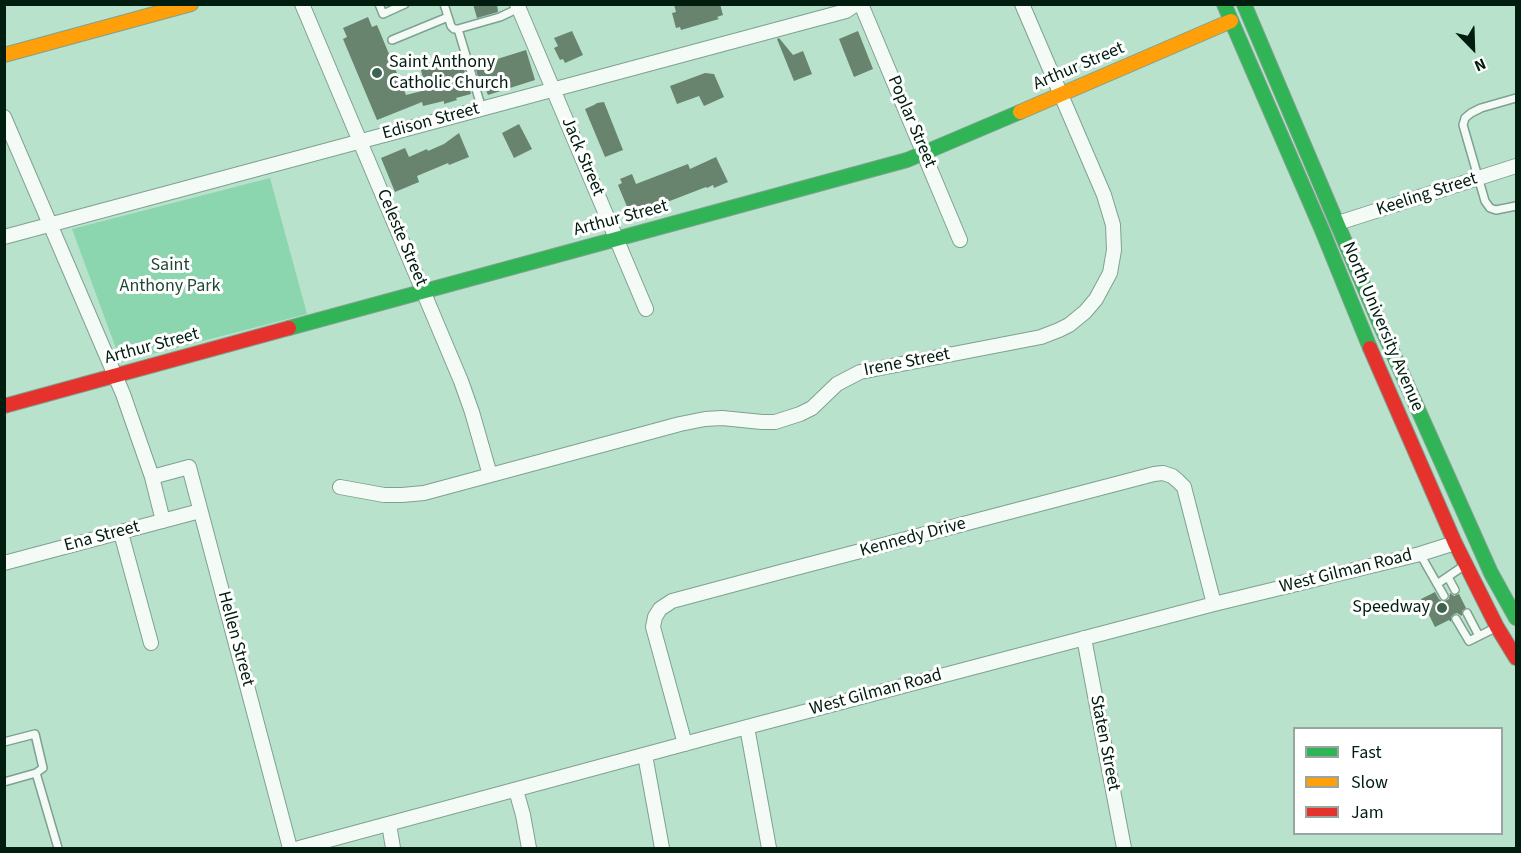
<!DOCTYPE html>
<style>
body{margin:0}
#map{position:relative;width:1521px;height:853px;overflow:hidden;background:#b8e2cb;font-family:"Source Sans 3",sans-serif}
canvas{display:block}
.frame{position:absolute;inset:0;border:6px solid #001d0f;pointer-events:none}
.legend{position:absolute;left:1293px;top:727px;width:210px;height:108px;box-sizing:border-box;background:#fff;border:2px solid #99a59f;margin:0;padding:8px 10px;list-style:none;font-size:18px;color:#001d0f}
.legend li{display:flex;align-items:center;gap:12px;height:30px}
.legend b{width:30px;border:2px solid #99a59f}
.north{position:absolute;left:1443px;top:18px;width:60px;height:60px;-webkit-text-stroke:4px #fff;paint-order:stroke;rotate:157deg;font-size:16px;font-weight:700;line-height:24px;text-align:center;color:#001d0f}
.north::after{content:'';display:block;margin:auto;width:21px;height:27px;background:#001d0f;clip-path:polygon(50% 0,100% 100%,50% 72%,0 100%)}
</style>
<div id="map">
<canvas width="1521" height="853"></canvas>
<div class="frame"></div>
<ul class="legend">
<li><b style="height:8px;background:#30b455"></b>Fast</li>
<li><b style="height:8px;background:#ff9f0a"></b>Slow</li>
<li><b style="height:8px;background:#e5322d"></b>Jam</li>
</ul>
<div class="north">N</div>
</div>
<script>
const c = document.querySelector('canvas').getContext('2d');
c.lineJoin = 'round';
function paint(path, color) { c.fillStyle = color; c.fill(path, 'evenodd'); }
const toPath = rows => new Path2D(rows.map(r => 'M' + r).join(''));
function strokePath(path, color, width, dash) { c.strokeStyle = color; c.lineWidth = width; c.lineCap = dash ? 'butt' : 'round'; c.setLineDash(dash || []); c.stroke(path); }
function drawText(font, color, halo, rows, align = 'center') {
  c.font = font + ' "Source Sans 3",sans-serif'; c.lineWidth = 6; c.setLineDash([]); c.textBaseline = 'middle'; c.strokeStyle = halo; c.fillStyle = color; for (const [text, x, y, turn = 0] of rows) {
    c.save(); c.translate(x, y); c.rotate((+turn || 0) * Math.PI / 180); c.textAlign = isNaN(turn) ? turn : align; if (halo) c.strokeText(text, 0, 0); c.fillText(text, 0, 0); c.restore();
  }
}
paint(toPath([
 [270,178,307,314,121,362,72,229]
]), '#8bd5af');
paint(toPath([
 [473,4,497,4,498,12,477,18],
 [674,4,720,4,723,15,717,17,719,19,681,30,680,27,676,28,672,13,676,12],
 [368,17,372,27,377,25,406,95,426,90,420,66,442,60,444,69,461,65,462,70,464,69,471,94,456,98,457,100,444,104,444,101,423,106,422,102,377,120,343,39,347,37,343,28],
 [572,31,583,55,565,63,563,59,560,60,554,48,558,46,554,38],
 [858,31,873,69,854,77,839,39],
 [779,38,793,55,803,51,812,74,794,81,777,39],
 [526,50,535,80,488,95,486,90,482,91,475,66],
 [705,73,714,74,724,97,704,106,699,96,677,104,670,86],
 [604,102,623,150,605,157,585,109,594,105,597,103],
 [519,124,532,149,514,158,502,133],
 [459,133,469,157,449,165,448,163,417,176,419,182,395,192,381,158,405,148,409,157,427,149,428,151,444,144],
 [716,157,728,182,714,188,713,185,707,188,706,187,662,204,661,201,630,214,618,185,622,183,620,179,632,174,636,184,688,164,690,169],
 [1435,592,1439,599,1443,602,1449,599,1450,593,1454,596,1459,594,1466,608,1462,611,1462,616,1457,613,1454,614,1451,617,1451,622,1449,620,1435,627,1421,599]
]), '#68836e');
const lane = toPath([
 [379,4,383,14,405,4],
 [444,4,451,26,454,29,458,29,482,109],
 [458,29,500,17,519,8],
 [392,40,448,17],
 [1516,98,1481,108,1471,113,1465,118,1463,125,1485,201,1490,208,1496,210,1516,206],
 [1420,554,1444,596],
 [1448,577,1455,590],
 [1437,584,1465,565],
 [1467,613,1479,636],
 [1456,619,1469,641,1497,627],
 [4,742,35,734,43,768,36,773,4,782],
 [36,773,58,848]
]);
const street = toPath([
 [302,4,461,381,472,412,490,475],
 [517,4,646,309],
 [861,4,960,240],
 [4,117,123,394,152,477],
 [1338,223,1516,166],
 [4,237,846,11,856,4],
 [340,487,384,495,402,495,424,493,680,424,705,419,722,418,762,422,775,422,800,414,812,408,837,384,860,372,1041,337,1059,330,1069,325,1085,312,1096,299,1110,273,1114,250,1113,225,1104,195,1022,4],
 [163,521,152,477,189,467,290,848],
 [121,533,151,643],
 [4,563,200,511],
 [1084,638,1124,848],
 [747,727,769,848],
 [685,744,653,627,655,617,660,609,672,601,788,570,1154,474,1163,473,1172,476,1178,481,1184,487,1214,604],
 [645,755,662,848],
 [516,790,523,815,529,848],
 [389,824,393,848],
 [299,848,747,727,1214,604,1420,554,1455,543]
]);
const fast = toPath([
 [1224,4,1322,230,1370,348],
 [1244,4,1379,322,1491,573,1516,618],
 [289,328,907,160,1020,112]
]);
const slow = toPath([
 [4,55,191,4],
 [1020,112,1231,21]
]);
const jam = toPath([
 [1370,348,1455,543,1497,627,1516,658],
 [4,406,289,328]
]);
strokePath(lane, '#7fa190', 10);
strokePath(street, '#7fa190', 16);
strokePath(fast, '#7fa190', 16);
strokePath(slow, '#7fa190', 16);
strokePath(jam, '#7fa190', 16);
strokePath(lane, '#f4fbf7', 7);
strokePath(street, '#f4fbf7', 14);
strokePath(fast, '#30b455', 14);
strokePath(slow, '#ff9f0a', 14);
strokePath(jam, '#e5322d', 14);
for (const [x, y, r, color] of [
 [377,73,6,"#406251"],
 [1442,608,6,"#406251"]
]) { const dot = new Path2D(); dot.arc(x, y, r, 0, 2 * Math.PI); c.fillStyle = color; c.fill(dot); strokePath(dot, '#fff', 2); }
drawText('18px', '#001d0f', '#fff', [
 ["Saint Anthony",389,63],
 ["Catholic Church",389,84],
 ["Speedway",1430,608,"right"]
], 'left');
drawText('18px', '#001d0f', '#fff', [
 ["Arthur Street",1079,67,-23],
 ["Edison Street",431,122,-15],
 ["Poplar Street",911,122,67],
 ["Jack Street",582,157,67],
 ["Keeling Street",1427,195,-18],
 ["Arthur Street",621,219,-15],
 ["Celeste Street",401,238,67],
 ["North University Avenue",1382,327,67],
 ["Arthur Street",152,347,-15],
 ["Irene Street",907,363,-11],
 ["Ena Street",102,537,-15],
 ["Kennedy Drive",913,538,-15],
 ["West Gilman Road",1346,572,-14],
 ["Hellen Street",235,639,75],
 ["West Gilman Road",876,693,-15],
 ["Staten Street",1104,743,79]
]);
drawText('18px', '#1d4833', '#fff', [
 ["Saint",170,266],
 ["Anthony Park",170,287]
]);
</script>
